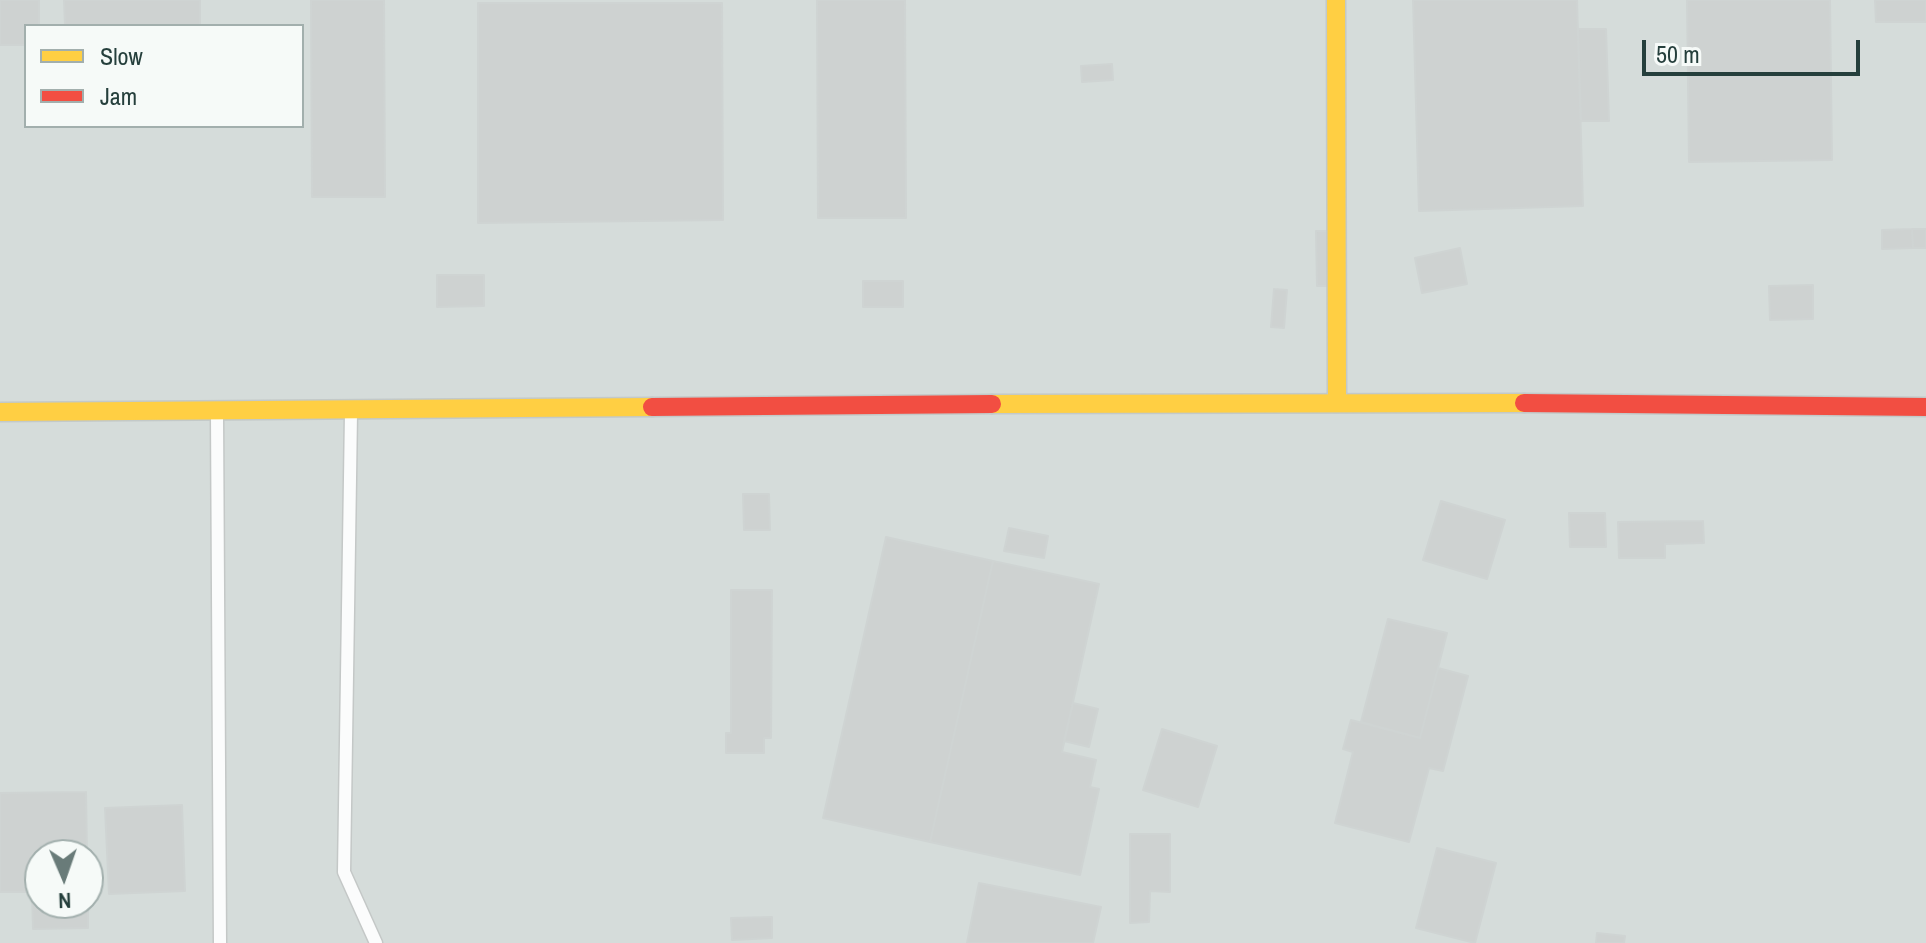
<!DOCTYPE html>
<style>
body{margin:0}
#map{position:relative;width:1926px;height:943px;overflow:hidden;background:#e7ebea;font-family:"Archivo Narrow",sans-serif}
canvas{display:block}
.legend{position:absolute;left:24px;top:24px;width:280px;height:104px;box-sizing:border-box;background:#f6faf8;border:2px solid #a2afad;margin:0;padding:10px 14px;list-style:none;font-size:24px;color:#253f3c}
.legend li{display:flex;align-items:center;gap:16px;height:40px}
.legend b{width:40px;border:2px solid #a2afad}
.north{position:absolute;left:24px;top:839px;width:80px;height:80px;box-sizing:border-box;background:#f6faf8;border:2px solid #a2afad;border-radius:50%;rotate:178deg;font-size:22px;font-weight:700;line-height:32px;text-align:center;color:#253f3c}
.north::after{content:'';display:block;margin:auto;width:28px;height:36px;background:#697b79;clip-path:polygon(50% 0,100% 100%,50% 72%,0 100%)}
.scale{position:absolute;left:1642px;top:40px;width:218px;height:36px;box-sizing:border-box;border:4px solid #253f3c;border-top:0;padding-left:10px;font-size:24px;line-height:28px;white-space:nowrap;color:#253f3c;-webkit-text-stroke:6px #f6faf8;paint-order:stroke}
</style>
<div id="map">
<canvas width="1926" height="943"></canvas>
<ul class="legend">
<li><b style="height:10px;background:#ffcf43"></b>Slow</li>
<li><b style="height:10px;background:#f24e42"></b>Jam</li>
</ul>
<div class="north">N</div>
<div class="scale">50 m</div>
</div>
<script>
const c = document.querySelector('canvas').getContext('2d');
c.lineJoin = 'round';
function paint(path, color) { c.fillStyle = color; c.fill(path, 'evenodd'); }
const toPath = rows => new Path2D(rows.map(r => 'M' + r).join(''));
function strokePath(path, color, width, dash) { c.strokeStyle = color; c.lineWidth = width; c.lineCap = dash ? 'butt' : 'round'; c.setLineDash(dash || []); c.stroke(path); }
paint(toPath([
 [0,0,1926,0,1926,943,0,943],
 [26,26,302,26,302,126,26,126],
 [40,855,88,855,88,903,40,903]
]), '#d5dcda');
const building = toPath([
 [0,0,39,0,39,26,26,26,26,45,0,45,0,0],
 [64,0,200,0,200,26,65,26,64,0],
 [311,0,384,0,385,197,312,197,311,0],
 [817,0,905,0,906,218,818,218,817,0],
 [1413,0,1577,0,1583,206,1419,211,1413,0],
 [1687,0,1830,0,1832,160,1689,162,1687,0],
 [1875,0,1926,0,1926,22,1876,22,1875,0],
 [478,3,722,3,723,220,478,223,478,3],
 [1578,29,1606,29,1609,121,1581,121,1578,29],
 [1112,64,1113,80,1082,82,1081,66,1112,64],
 [1912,229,1913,248,1882,249,1882,230,1912,229],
 [1912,229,1926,229,1926,248,1913,248,1912,229],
 [1316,231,1331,231,1332,286,1317,286,1316,231],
 [1460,248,1467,284,1422,293,1415,258,1460,248],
 [437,275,484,275,484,306,437,307,437,275],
 [863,281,903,281,903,307,863,307,863,281],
 [1813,285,1813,319,1770,320,1769,286,1813,285],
 [1274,289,1287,290,1284,328,1271,327,1274,289],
 [743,494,769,494,770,530,744,530,743,494],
 [1441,501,1505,520,1487,579,1423,560,1441,501],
 [1569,513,1605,513,1606,547,1570,547,1569,513],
 [1703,521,1704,543,1665,544,1665,558,1619,558,1618,522,1703,521],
 [1009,528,1048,536,1044,558,1004,551,1009,528],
 [886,537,993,561,930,842,823,818,886,537],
 [993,561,1099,584,1062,752,1096,760,1090,787,1099,789,1080,875,930,842,993,561],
 [731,590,772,590,771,738,764,738,764,753,726,753,726,733,731,733,731,590],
 [1388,619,1447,633,1420,738,1361,722,1388,619],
 [1438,668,1468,676,1443,771,1429,768,1409,842,1335,823,1353,752,1343,749,1351,720,1420,738,1438,668],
 [1073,703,1098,709,1089,747,1064,741,1073,703],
 [1162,729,1217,746,1198,807,1143,790,1162,729],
 [86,792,87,855,40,855,40,903,88,903,88,928,33,929,32,892,0,892,0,793,86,792],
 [182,805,185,891,109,894,105,808,182,805],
 [1130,834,1170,834,1170,892,1150,891,1149,922,1130,923,1130,834],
 [1437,848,1496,863,1475,943,1416,928,1437,848],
 [979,883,1101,907,1093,943,967,943,979,883],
 [772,917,772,938,732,940,731,918,772,917],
 [1597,933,1625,936,1624,943,1596,943,1597,933]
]);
paint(building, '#ced2d1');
strokePath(building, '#cfd4d3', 2);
const lane = toPath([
 [351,413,344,872,376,943],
 [217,414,220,943]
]);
const slow = toPath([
 [1336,0,1337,401],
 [992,404,1524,403],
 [0,412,652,407]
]);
const jam = toPath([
 [1524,403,1926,407],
 [652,407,992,404]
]);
strokePath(lane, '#c4c8c7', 15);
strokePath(slow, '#c3c9c8', 21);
strokePath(jam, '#c3c9c8', 21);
strokePath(lane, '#fbfcfc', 12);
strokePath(slow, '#ffcf43', 18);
strokePath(jam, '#f24e42', 18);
</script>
